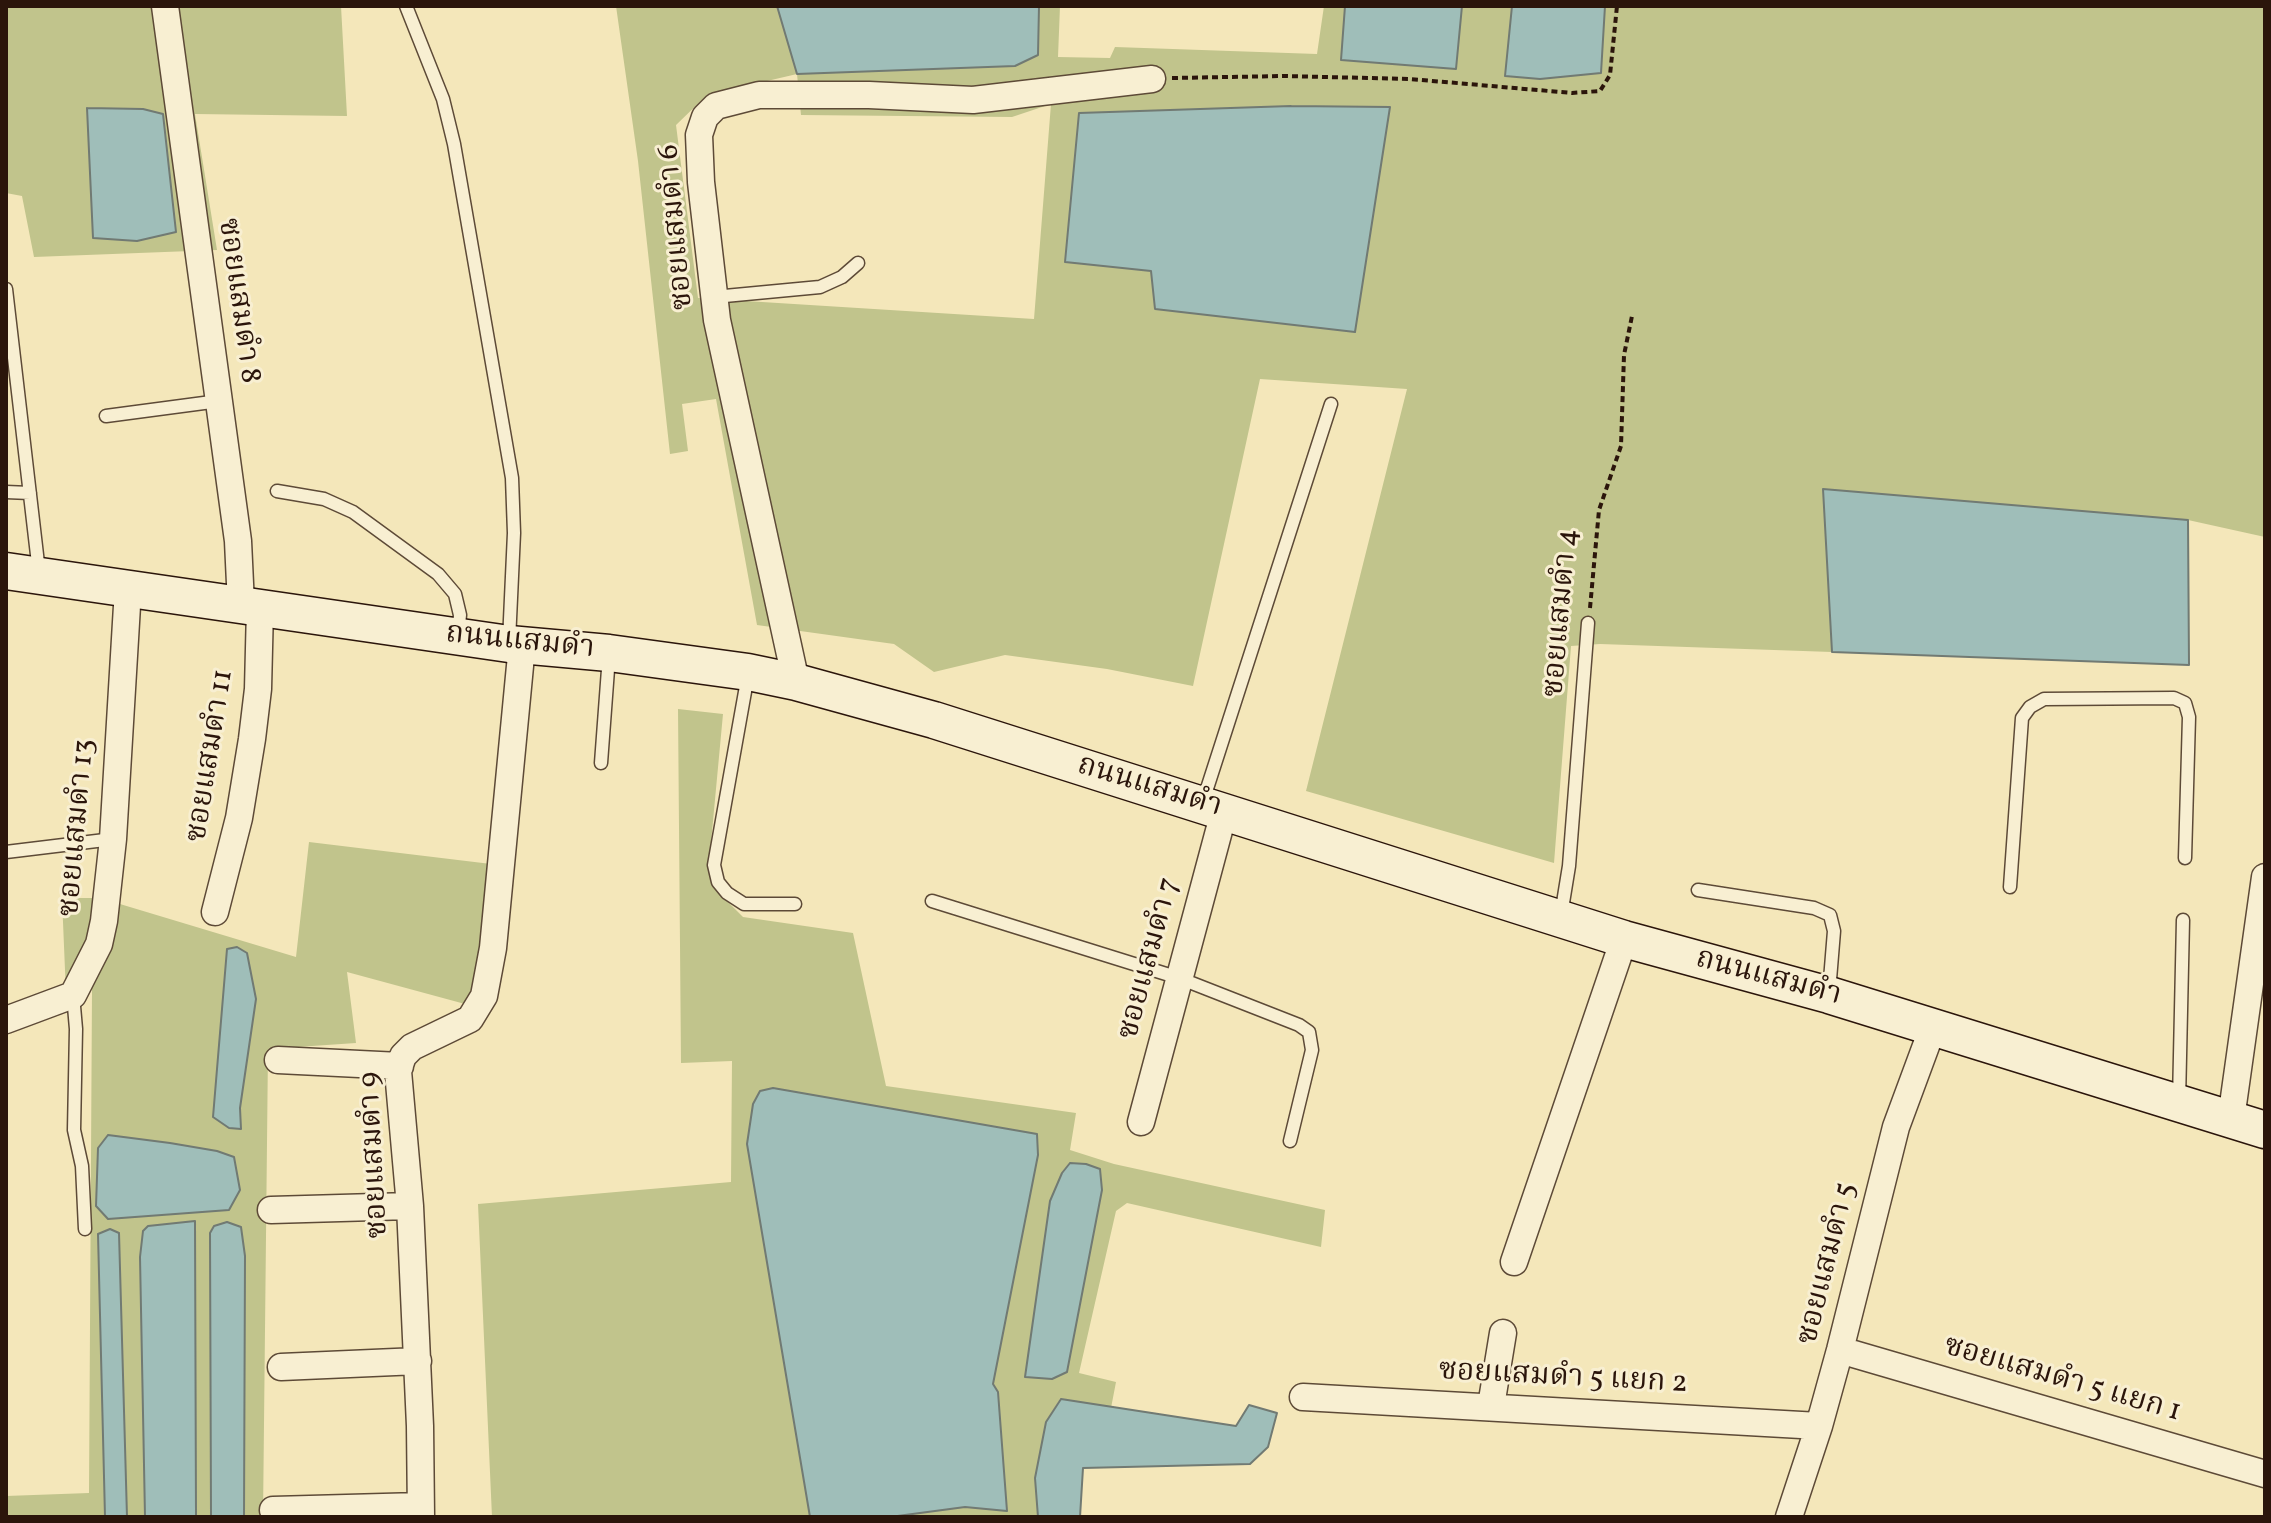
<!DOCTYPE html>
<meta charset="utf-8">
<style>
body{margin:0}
#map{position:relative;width:2271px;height:1523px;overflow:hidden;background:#f4e7ba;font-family:Vollkorn,serif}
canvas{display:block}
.frame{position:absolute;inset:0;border:8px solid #2b150b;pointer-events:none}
</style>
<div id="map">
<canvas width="2271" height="1523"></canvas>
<div class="frame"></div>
</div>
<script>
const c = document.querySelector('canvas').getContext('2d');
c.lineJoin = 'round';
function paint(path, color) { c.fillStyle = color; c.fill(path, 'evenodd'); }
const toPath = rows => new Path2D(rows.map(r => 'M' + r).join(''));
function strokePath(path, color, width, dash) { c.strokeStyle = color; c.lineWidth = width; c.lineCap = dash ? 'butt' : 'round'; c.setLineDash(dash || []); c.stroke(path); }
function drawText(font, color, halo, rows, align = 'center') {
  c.font = font + ' Vollkorn,"Noto Serif Thai",serif'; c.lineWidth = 6; c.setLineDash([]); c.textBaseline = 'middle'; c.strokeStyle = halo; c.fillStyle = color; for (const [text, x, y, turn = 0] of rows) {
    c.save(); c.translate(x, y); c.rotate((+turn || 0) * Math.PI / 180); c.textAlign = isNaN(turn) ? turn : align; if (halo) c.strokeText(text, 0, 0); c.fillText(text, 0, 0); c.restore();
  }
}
paint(toPath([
 [6,6,341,6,347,116,195,114,217,250,34,257,22,196,6,193],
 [616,6,777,6,797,74,1038,55,1039,6,1060,6,1058,57,1110,58,1115,47,1317,54,1324,6,1345,6,1341,60,1456,69,1462,6,1512,6,1505,76,1601,73,1605,6,2265,6,2265,537,2188,520,1823,489,1832,652,1600,644,1571,646,1554,863,1306,791,1407,389,1260,379,1193,686,1107,669,1005,655,934,672,894,644,757,625,716,399,682,404,688,451,670,454,638,161],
 [797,74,801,115,1012,117,1051,104,1034,319,698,298,676,125,707,95],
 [1291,106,1390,107,1156,309,1151,271,1080,113],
 [678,709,723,714,710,853,714,888,743,917,853,933,886,1086,1076,1113,1070,1150,1114,1164,1325,1210,1321,1247,1127,1203,1116,1211,1079,1373,1116,1382,1111,1408,1060,1399,1046,1422,1035,1478,1038,1517,890,1517,965,1507,1006,1511,993,1384,1038,1155,1037,1135,774,1088,761,1091,753,1104,747,1144,810,1517,492,1517,478,1204,731,1182,732,1061,681,1063],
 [309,842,491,864,479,976,465,1004,347,972,356,1043,268,1049,263,1517,244,1517,245,1256,210,1233,211,1517,196,1517,195,1222,143,1231,140,1257,145,1517,127,1517,119,1233,110,1229,98,1235,105,1517,6,1517,6,1496,89,1493,92,990,66,994,62,898,100,898,296,957],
 [225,993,240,1108,241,1128,213,1117]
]), '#c1c48c');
const water = toPath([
 [777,6,1039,6,1038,55,1015,66,797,74,777,6],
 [1345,6,1462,6,1456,69,1341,60,1345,6],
 [1512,6,1605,6,1601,73,1540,79,1505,76,1512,6],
 [1291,106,1390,107,1355,332,1155,309,1151,271,1065,262,1079,113,1291,106],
 [87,108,143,109,163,114,176,232,137,241,93,238,87,108],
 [1823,489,2188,520,2189,665,1832,652,1823,489],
 [237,947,247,953,256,999,240,1108,241,1129,229,1128,213,1117,227,949,237,947],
 [773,1088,1037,1134,1038,1155,993,1384,998,1392,1007,1511,965,1507,890,1517,810,1517,747,1144,753,1104,760,1091,773,1088],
 [108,1135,170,1143,217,1151,234,1157,240,1190,229,1210,108,1219,96,1206,98,1148,108,1135],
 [1070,1163,1086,1164,1100,1169,1102,1190,1067,1372,1052,1379,1025,1377,1050,1201,1062,1173,1070,1163],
 [195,1221,196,1517,145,1517,140,1257,143,1231,148,1226,195,1221],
 [227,1222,241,1227,245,1256,244,1517,211,1517,210,1233,214,1226,227,1222],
 [110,1229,119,1233,127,1517,105,1517,98,1234,110,1229],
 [1061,1399,1236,1426,1249,1405,1277,1413,1268,1447,1250,1464,1083,1468,1080,1517,1038,1517,1035,1478,1046,1422,1061,1399]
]);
paint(water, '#9fbeb9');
strokePath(water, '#717a73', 2);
const lane = toPath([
 [406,6,443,99,454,144,512,478,514,533,509,641],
 [6,289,39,572],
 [714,297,820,287,842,277,858,263],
 [106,416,219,401],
 [277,491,324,499,353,512,438,574,455,594,460,615,458,635],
 [6,492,30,493],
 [748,675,714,865,718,882,727,893,744,904,795,904],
 [601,763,609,656],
 [1203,801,1331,404],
 [6,852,113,839],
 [2010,887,2022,718,2030,707,2044,699,2174,698,2185,703,2189,717,2185,858],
 [1698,890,1814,908,1830,915,1834,931,1829,992],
 [932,901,1179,978,1299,1025,1309,1032,1312,1050,1290,1141],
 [1561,915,1569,866,1588,623],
 [73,995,76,1029,74,1130,82,1166,85,1229],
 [2179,1101,2183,920]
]);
const street = toPath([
 [165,6,238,541,241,605],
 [796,682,717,320,701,182,699,135,705,117,716,106,759,95,869,95,973,100,1152,79],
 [215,912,239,818,252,739,258,689,260,608],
 [6,1020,73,995,99,944,104,921,113,839,128,589],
 [278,1060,400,1066],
 [2231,1119,2265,877],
 [1141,1122,1224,812],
 [271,1210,410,1206],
 [1514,1262,1624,939],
 [1840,1350,2265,1474],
 [281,1367,418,1361],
 [1303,1397,1819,1426],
 [1491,1406,1503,1333],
 [273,1510,420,1506],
 [421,1517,420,1426,410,1206,398,1071,403,1056,412,1047,470,1019,484,996,493,948,522,645],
 [1789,1517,1819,1426,1840,1350,1896,1127,1933,1027]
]);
const secondary = toPath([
 [6,571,509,644,609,653,748,672,796,682,934,720,1624,939,1829,995,2265,1130]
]);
strokePath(lane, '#5d4a37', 15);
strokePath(street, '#5d4a37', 29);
strokePath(secondary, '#2b150b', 39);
strokePath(toPath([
 [1172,78,1284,76,1410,79,1572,93,1600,91,1610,75,1617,6],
 [1590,608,1599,510,1621,446,1624,355,1632,316]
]), '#2b150b', 4, [6, 4]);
strokePath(lane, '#f8efd2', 12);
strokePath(street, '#f8efd2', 26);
strokePath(secondary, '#f8efd2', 36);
drawText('30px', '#2b150b', '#f8efd2', [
 ["ซอยแสมดำ 6",678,227,-95],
 ["ซอยแสมดำ 8",237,301,82],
 ["ซอยแสมดำ 4",1563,613,-85],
 ["ถนนแสมดำ",520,643,6],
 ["ซอยแสมดำ 11",212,756,-81],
 ["ถนนแสมดำ",1149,788,17],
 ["ซอยแสมดำ 13",79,828,-85],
 ["ซอยแสมดำ 7",1151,959,-75],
 ["ถนนแสมดำ",1768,979,15],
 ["ซอยแสมดำ 9",376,1155,-93],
 ["ซอยแสมดำ 5",1829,1264,-76],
 ["ซอยแสมดำ 5 แยก 2",1563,1379,3],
 ["ซอยแสมดำ 5 แยก 1",2062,1381,16]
]);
</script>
